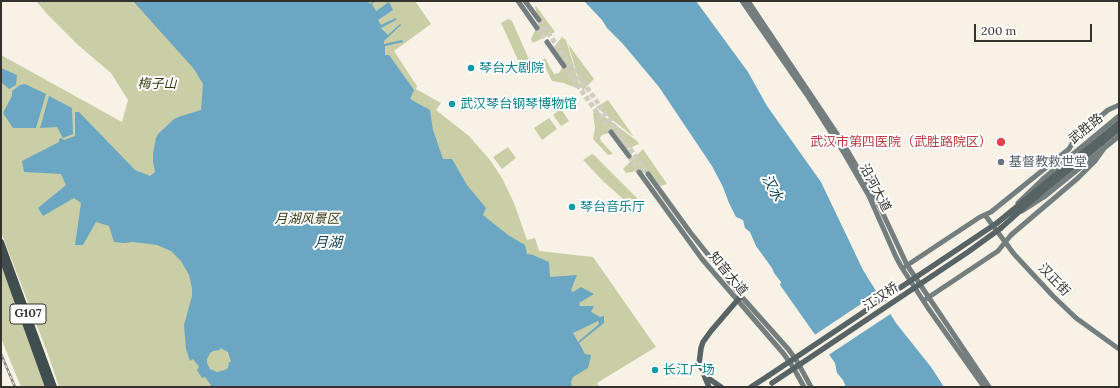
<!DOCTYPE html>
<meta charset="utf-8">
<style>
body{margin:0}
#map{position:relative;width:1120px;height:388px;overflow:hidden;background:#f7f2e5;font-family:Lora,serif}
canvas{display:block}
.frame{position:absolute;inset:0;border:2px solid #34322e;pointer-events:none}
.scale{position:absolute;left:974px;top:24px;width:118px;height:18px;box-sizing:border-box;border:2px solid #34322e;border-top:0;padding-left:5px;font-size:12px;line-height:14px;white-space:nowrap;color:#34322e;-webkit-text-stroke:3px #fff;paint-order:stroke}
</style>
<div id="map">
<canvas width="1120" height="388"></canvas>
<div class="frame"></div>
<div class="scale">200 m</div>
</div>
<script>
const c = document.querySelector('canvas').getContext('2d');
c.lineJoin = 'round';
function paint(path, color) { c.fillStyle = color; c.fill(path, 'evenodd'); }
const toPath = rows => new Path2D(rows.map(r => 'M' + r).join(''));
function strokePath(path, color, width, dash) { c.strokeStyle = color; c.lineWidth = width; c.lineCap = dash ? 'butt' : 'round'; c.setLineDash(dash || []); c.stroke(path); }
function drawText(font, color, halo, rows, align = 'center') {
  c.font = font + ' Lora,"Noto Sans SC",serif'; c.lineWidth = 4; c.setLineDash([]); c.textBaseline = 'middle'; c.strokeStyle = halo; c.fillStyle = color; for (const [text, x, y, turn = 0] of rows) {
    c.save(); c.translate(x, y); c.rotate((+turn || 0) * Math.PI / 180); c.textAlign = isNaN(turn) ? turn : align; if (halo) c.strokeText(text, 0, 0); c.fillText(text, 0, 0); c.restore();
  }
}
paint(toPath([
 [36,1,415,1,431,24,394,51,417,86,416,89,441,103,436,110,469,136,490,160,502,178,514,203,527,240,535,238,539,251,593,257,656,347,597,383,600,387,59,387,49,357,1,232,1,55,122,122,128,100,111,73,78,45,49,16],
 [536,6,555,32,533,43,531,39,538,24,538,17,535,7],
 [508,19,512,21,532,66,523,71,501,23],
 [562,37,566,40,580,87,579,89,564,83,552,81,542,61,545,58,554,74,559,73,565,63,554,47],
 [568,44,594,79,583,90,581,87],
 [608,100,634,137,596,107],
 [561,109,569,121,561,126,553,115],
 [596,110,637,141,639,144,627,149,615,133,612,132,602,135,600,138,601,141,613,154,608,155,593,139,595,128,593,113],
 [549,118,557,129,542,140,534,128],
 [508,147,516,158,502,169,493,157],
 [643,149,667,184,660,186,655,179,648,174,637,171,626,173,623,169],
 [592,154,594,155,637,198,638,202,636,204,633,206,630,205,603,181,583,160],
 [1,265,45,387,21,387,1,338]
]), '#c9cea7');
paint(toPath([
 [133,1,368,1,370,4,373,1,375,1,372,4,376,11,389,2,393,10,378,20,381,25,396,18,396,20,381,28,388,35,400,24,401,25,384,41,384,44,402,40,403,42,385,46,385,55,389,55,414,90,410,99,430,110,433,130,443,159,452,159,467,185,486,208,483,215,508,235,525,245,527,254,533,255,549,262,550,277,577,275,571,290,573,292,581,287,594,294,579,303,580,306,594,306,591,312,600,317,604,316,604,323,579,343,585,354,591,355,588,368,573,377,571,382,572,387,209,387,211,385,205,377,202,378,197,370,199,367,193,359,190,361,186,349,184,325,192,296,192,288,189,275,181,261,171,251,157,245,133,242,125,243,114,242,109,226,96,222,83,245,75,245,81,203,74,198,43,216,38,208,66,185,61,174,24,172,22,161,59,142,59,139,61,138,64,140,75,136,75,112,79,112,135,170,150,176,155,172,153,162,153,153,156,138,158,134,174,119,181,116,201,110,203,84,194,69],
 [598,321,599,324,578,342,573,333],
 [220,348,228,352,231,362,229,362,228,368,225,370,217,372,210,369,207,363,207,359,210,353,213,351,220,350],
 [584,1,696,1,748,72,767,106,821,182,863,270,896,323,931,367,944,387,846,387,843,380,837,373,835,363,780,285,781,282,774,273,772,268,756,246,750,232,745,228,743,220,736,217,729,203,723,187,712,166,659,87,623,44,607,28,602,20],
 [1,68,17,75,16,85,9,89,1,82],
 [25,84,46,94,36,128,13,128,3,113,12,96,12,91,20,85],
 [49,96,72,108,73,134,63,138,57,127,40,128]
]), '#6ba6c2');
paint(toPath([
 [879,292,892,313,827,356,813,336]
]), '#f7f2e5');
strokePath(toPath([
 [539,20,648,174],
 [537,28,547,42],
 [564,66,611,132],
 [629,156,639,172]
]), '#d0ccc0', 5, [5, 2.5]);
strokePath(toPath([
 [518,1,537,28],
 [525,1,539,20],
 [742,1,807,95,844,153,869,196,896,257,902,268,928,308,984,387],
 [748,1,843,143,878,203,907,265,989,387],
 [547,42,564,66],
 [611,132,629,156],
 [639,172,702,259,783,353,793,367,804,387],
 [648,174,690,232,741,296,789,350,798,363,811,387],
 [1018,203,1043,179,1119,116],
 [1022,211,1044,197,1119,136],
 [985,215,1014,254,1053,296,1076,318,1119,349],
 [906,266,980,217,991,212,1069,149,1076,137,1108,110,1119,105],
 [926,299,998,251,1011,235,1078,178,1095,161,1105,147]
]), '#747e7f', 5);
strokePath(toPath([
 [997,223,1119,123],
 [1001,228,1031,201,1119,129],
 [699,364,701,348,703,342,711,331,741,296],
 [751,387,768,376]
]), '#576364', 5.5);
strokePath(toPath([
 [1,242,54,387],
 [1,256,48,387]
]), '#3f4d4e', 6);
const rail = toPath([
 [1,354,15,387]
]);
strokePath(rail, '#88847c', 2.5);
strokePath(rail, '#fff', 1, [3]);
strokePath(toPath([
 [699,364,708,378,721,387],
 [704,375,709,387],
 [768,376,997,223],
 [772,383,968,252,1001,228]
]), '#576364', 5.5);
for (const [x, y, r, color] of [
 [471,68,4,"#0f9aa8"],
 [452,104,4,"#0f9aa8"],
 [1001,142,5,"#e0444e"],
 [1001,162,4,"#6b7280"],
 [572,207,4,"#0f9aa8"],
 [655,370,4,"#0f9aa8"]
]) { const dot = new Path2D(); dot.arc(x, y, r, 0, 2 * Math.PI); c.fillStyle = color; c.fill(dot); strokePath(dot, '#fff', 1.5); }
for (const [x, y, w] of [
 [28,314,36]
]) { const box = new Path2D(); box.roundRect(x - w / 2, y - 10, w, 20, 3); c.fillStyle = '#fff'; c.fill(box); strokePath(box, '#34322e', 1); }
drawText('bold 12px', '#34322e', null, [
 ["G107",28,314]
]);
drawText('13px', '#0d838f', '#fff', [
 ["琴台大剧院",479,68],
 ["武汉琴台钢琴博物馆",460,104],
 ["琴台音乐厅",580,207],
 ["长江广场",663,370]
], 'left');
drawText('italic 13px', '#383c12', '#fff', [
 ["梅子山",157,84],
 ["月湖风景区",307,219]
]);
drawText('13px', '#34322e', '#fff', [
 ["武胜路",1086,129,-39],
 ["沿河大道",875,188,62],
 ["知音大道",728,274,50],
 ["汉正街",1054,280,46],
 ["江汉桥",881,297,-34]
]);
drawText('13px', '#be3a42', '#fff', [
 ["武汉市第四医院（武胜路院区）",992,142]
], 'right');
drawText('13px', '#5b616d', '#fff', [
 ["基督教救世堂",1009,162]
], 'left');
drawText('italic 14px', '#0f4256', '#fff', [
 ["汉水",772,188,61],
 ["月湖",328,243]
]);
</script>
